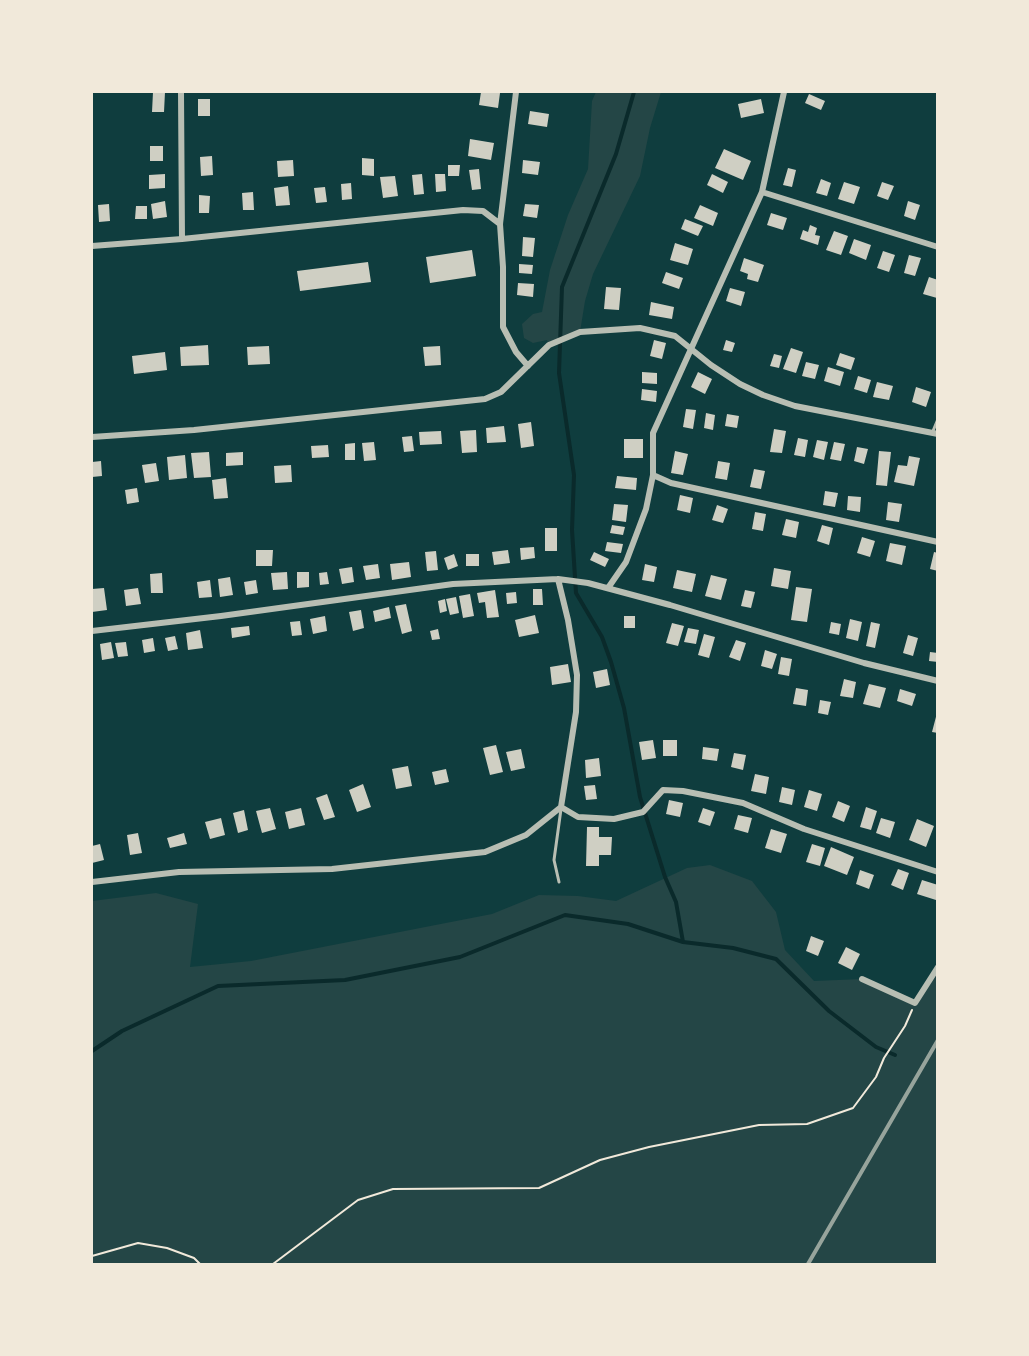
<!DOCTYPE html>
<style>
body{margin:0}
#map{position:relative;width:1029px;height:1356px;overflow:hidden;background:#0f3d3e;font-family:Raleway,sans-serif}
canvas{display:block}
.frame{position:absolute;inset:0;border:93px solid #f1e9da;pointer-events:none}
</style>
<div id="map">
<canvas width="1029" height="1356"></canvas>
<div class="frame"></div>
</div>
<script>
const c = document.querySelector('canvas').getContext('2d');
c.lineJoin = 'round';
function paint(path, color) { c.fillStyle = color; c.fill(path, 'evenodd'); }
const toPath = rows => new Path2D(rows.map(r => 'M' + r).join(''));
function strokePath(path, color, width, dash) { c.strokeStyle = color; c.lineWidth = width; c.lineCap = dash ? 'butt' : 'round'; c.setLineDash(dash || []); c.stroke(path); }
paint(toPath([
 [596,92,661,92,650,128,640,176,593,274,585,301,580,332,549,345,547,340,533,343,524,338,522,324,533,314,542,312,550,270,568,215,588,169,592,101],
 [710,865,752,881,776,912,785,950,814,981,862,979,914,1003,937,967,937,1264,92,1264,92,901,156,893,198,904,190,967,251,961,492,914,539,895,578,896,616,901,687,868]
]), '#244646');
strokePath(toPath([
 [634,92,616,154,562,287,559,373,574,475,572,530,576,593,602,637,611,662,624,708,640,797,665,877,676,902,683,942],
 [92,1051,122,1031,218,986,345,980,460,957,565,915,628,924,683,942,733,948,776,959,829,1011,876,1047,895,1055]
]), '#0a2a2b', 4);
paint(toPath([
 [153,92,165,92,164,112,152,112],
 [481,92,500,93,498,108,479,105],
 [809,94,825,101,821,110,805,103],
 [198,99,210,99,210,116,198,116],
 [761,99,764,113,741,118,738,104],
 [530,111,549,114,547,127,528,124],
 [470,139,494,143,491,160,468,156],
 [150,146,163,146,163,161,150,161],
 [724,149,751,161,743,180,715,168],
 [212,156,213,175,201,176,200,157],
 [362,158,374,159,374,176,362,175],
 [293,160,294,176,278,177,277,161],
 [523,160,540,162,538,175,522,173],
 [448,165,460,165,459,176,448,176],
 [788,168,796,170,792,187,783,185],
 [479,169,481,189,472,190,469,170],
 [165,174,165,188,149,189,149,175],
 [422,174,424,194,414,195,412,175],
 [435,174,445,174,446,191,436,192],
 [712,174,728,182,723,193,707,185],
 [395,176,398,196,383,198,380,177],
 [821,179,831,183,827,196,816,193],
 [844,182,860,187,854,204,838,199],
 [882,182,894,186,888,200,877,196],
 [351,183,352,199,342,200,341,184],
 [288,186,290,205,276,206,274,188],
 [325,187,327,202,316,203,314,188],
 [253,192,254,210,243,210,242,193],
 [199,195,210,196,209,213,199,213],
 [165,201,167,217,153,219,151,204],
 [908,201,920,205,915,220,904,216],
 [109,204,110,221,99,222,98,205],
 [525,204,539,205,537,218,523,216],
 [700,205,718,213,713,226,694,218],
 [136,206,147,206,147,219,135,219],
 [771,213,787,218,783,230,767,225],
 [685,219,703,226,698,236,681,229],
 [810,225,817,228,815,235,820,236,818,245,800,239,803,230,808,232],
 [834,231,848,236,841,255,826,250],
 [523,237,535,238,533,257,522,256],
 [854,239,871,245,866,260,849,253],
 [675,243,693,249,688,265,670,260],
 [472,250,476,276,430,283,426,257],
 [883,251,895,255,889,272,877,268],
 [909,255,921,258,915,276,904,273],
 [744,258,764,265,758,282,747,279,748,274,740,271],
 [368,262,371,282,300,291,297,271],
 [519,264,533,265,532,274,519,273],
 [666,272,683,278,679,289,662,283],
 [929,277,938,280,937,298,923,294],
 [518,283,534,284,533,297,517,295],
 [606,287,621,288,619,310,604,309],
 [730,288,745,292,741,306,726,301],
 [651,302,674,307,672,319,649,315],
 [654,340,666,343,662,359,650,356],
 [726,340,735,343,732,352,723,350],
 [208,345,209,365,181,366,180,347],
 [269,346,270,364,248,365,247,347],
 [440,346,441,365,425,366,423,347],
 [791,348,803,352,796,373,783,369],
 [165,352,167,370,134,374,132,356],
 [840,353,855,358,851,370,836,365],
 [774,354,782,356,779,368,770,366],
 [806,362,819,365,815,379,802,376],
 [828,367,844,372,840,386,824,381],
 [642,372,657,373,657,384,642,383],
 [698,372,712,379,705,394,691,387],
 [858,376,871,380,867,393,854,389],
 [877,382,893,386,889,400,873,397],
 [916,387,931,392,926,407,912,402],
 [642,389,657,391,656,402,641,400],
 [686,409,696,410,693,429,683,427],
 [706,413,715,415,713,430,704,428],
 [727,414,739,416,737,428,725,426],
 [531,422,534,446,521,448,518,424],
 [504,426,506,442,487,443,486,428],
 [774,429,786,431,782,453,770,452],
 [476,430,477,452,462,453,460,431],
 [441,431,442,444,420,445,419,432],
 [412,436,414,451,404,452,402,437],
 [798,438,808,440,805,457,794,455],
 [624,439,643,439,643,458,624,458],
 [817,440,828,442,824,460,813,457],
 [374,442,376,460,364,461,362,443],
 [834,442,845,444,841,461,830,459],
 [355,443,355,460,345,460,345,444],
 [328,445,329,457,312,458,311,446],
 [857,447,868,449,864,464,854,461],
 [675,451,688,454,683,475,671,473],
 [879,451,891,452,887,486,876,485],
 [209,452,211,477,194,478,191,453],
 [243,452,243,465,226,466,226,453],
 [185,455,187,478,169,480,167,457],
 [909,456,920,458,914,486,894,482,898,465,907,466],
 [101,461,102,476,92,477,92,462],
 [718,461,730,463,727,480,715,478],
 [156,463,159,481,145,483,142,465],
 [291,465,292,482,275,483,274,466],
 [754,469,765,471,761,489,750,487],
 [617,476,637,478,636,490,615,488],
 [226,478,228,498,214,499,212,480],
 [137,488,139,502,127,504,125,490],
 [825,491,838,493,835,507,823,505],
 [680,495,693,498,690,513,677,510],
 [848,496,861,497,860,512,847,510],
 [888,502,902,504,899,522,886,520],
 [614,504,628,505,626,522,612,520],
 [717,505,728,509,723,523,712,520],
 [755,512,766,514,763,531,752,529],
 [786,519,799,522,796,538,782,535],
 [612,525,625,527,623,535,610,533],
 [822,525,833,528,829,545,817,541],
 [545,528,557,528,557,551,545,551],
 [862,537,875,541,870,557,857,553],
 [607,542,623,544,621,553,605,551],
 [890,543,906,546,902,565,886,561],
 [534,547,535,558,521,560,520,548],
 [256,550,273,550,272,566,256,566],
 [508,550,510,563,494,565,492,552],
 [436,551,438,570,427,571,425,552],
 [594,552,609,559,605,567,590,560],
 [934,552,938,553,938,571,930,569],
 [454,554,458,566,448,570,444,558],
 [466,554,479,554,479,566,466,566],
 [409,562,411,577,392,580,390,564],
 [378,564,380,578,366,580,363,566],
 [645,564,657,567,654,582,642,580],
 [352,567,354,582,342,584,339,569],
 [774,568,791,571,788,589,771,586],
 [677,570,696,574,692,592,673,588],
 [287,572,288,589,273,590,271,573],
 [297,572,309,572,309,587,297,588],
 [327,572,329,584,320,585,319,573],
 [162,573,163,593,151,593,150,574],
 [711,575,727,579,721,600,705,596],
 [230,577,233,595,220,597,218,579],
 [210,580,212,597,199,598,197,582],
 [256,580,258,593,246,595,244,582],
 [796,587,812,589,807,622,791,620],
 [104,588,107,610,92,612,92,589],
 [138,588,141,604,126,606,124,590],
 [533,589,542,589,543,605,533,605],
 [495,590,499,617,487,618,485,602,479,603,477,593],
 [745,590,755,592,751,608,741,606],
 [516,592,517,603,507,604,506,593],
 [470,594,474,616,463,618,459,596],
 [456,597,459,613,450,615,446,599],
 [445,599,447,611,440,613,438,601],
 [406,604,412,631,402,634,395,606],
 [389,607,391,618,375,622,373,611],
 [361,610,364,628,353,631,349,612],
 [535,615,539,633,519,637,515,620],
 [325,616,327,631,313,634,310,619],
 [624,616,635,616,635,628,624,628],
 [850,619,862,622,858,641,846,638],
 [300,621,302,635,292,636,290,622],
 [831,622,841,624,839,635,829,633],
 [871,622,880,624,875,648,866,646],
 [672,623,684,626,678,646,666,643],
 [249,626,250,635,232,638,231,628],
 [688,628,699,630,696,644,684,642],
 [438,629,440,639,432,640,430,631],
 [200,630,203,648,188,650,186,633],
 [704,634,715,637,709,658,698,655],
 [908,635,918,638,913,656,903,653],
 [175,636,178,649,168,651,165,638],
 [153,638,155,651,144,653,142,640],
 [736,640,746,643,740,661,729,657],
 [111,642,114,658,102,660,100,644],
 [126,642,128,656,118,657,115,643],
 [765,650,777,654,772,669,761,666],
 [930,652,938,653,938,662,929,661],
 [781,657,792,659,789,676,778,674],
 [568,664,571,682,552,685,550,667],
 [607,669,610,685,596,688,593,672],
 [844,679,856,682,853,698,840,696],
 [869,684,886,688,880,708,863,704],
 [796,688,808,690,806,706,793,704],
 [900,689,916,694,912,706,897,701],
 [820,700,831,702,828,715,818,713],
 [937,713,938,713,938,733,932,732],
 [653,740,656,758,642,760,639,742],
 [663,740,677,740,677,756,663,756],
 [496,745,503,772,490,775,483,748],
 [703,747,719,749,717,761,702,759],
 [521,749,525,768,511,771,506,752],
 [734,753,746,755,743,770,731,767],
 [599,758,601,776,586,778,585,760],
 [408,766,412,786,396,789,392,769],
 [446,769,449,782,435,785,432,772],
 [755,774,769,777,766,794,751,791],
 [363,784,371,807,357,812,349,790],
 [595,785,597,799,586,800,584,786],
 [782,787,795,790,792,805,779,802],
 [809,790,822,794,817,811,804,807],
 [327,794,335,817,324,820,316,798],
 [669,800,683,803,680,817,666,814],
 [838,801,850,806,844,822,832,817],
 [866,807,877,811,871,830,860,827],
 [270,808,276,829,262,833,256,811],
 [301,808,305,825,289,829,285,812],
 [703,808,715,812,710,826,698,822],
 [244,810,248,830,238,833,233,813],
 [738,815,752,818,748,833,734,829],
 [221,818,225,835,210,839,205,822],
 [881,818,895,822,890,838,876,833],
 [917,819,934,826,926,847,909,840],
 [587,827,599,827,599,837,612,837,611,855,599,855,599,866,586,866],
 [771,829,787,834,781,853,765,848],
 [138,833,142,853,130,855,127,835],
 [184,833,187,844,170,848,167,838],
 [100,844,104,860,92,863,92,846],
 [812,844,825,848,820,866,806,862],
 [831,847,854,857,847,875,824,866],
 [898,869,909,873,903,890,891,885],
 [860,870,874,875,869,889,856,884],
 [922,880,938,885,936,900,917,894],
 [811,936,824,941,818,956,806,951],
 [846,947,860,954,852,970,838,963]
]), '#cfcfc3');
strokePath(toPath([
 [92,1256,138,1243,167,1248,194,1258,200,1264],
 [273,1264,358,1200,393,1189,539,1188,600,1160,649,1147,759,1125,807,1124,853,1108,876,1077,884,1058,905,1026,912,1010]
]), '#f1e9da', 2);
strokePath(toPath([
 [933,431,938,419],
 [559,882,554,860,561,809]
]), '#b8beb3', 3);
strokePath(toPath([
 [181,92,182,239],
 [516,92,500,224,503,267,503,327,516,352,528,366],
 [762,192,938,247],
 [92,246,182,239,463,210,483,211,500,224],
 [92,437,194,430,485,399,501,392,549,345,580,332,640,328,675,336,711,365,740,384,763,395,795,406,938,434],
 [653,475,671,483,938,542],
 [608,588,626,562,646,509,653,475,653,433,762,192,784,92],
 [92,631,221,616,453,584,558,579,588,583,670,605,864,663,938,681],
 [561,807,578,817,614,819,643,812,663,790,683,791,743,803,804,829,938,872],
 [92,882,179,872,332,869,485,852,526,835,561,807,576,712,577,675,568,620,558,579],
 [862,979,915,1003,938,967]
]), '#b8beb3', 6);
strokePath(toPath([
 [808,1264,938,1040]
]), '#97a49c', 4);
</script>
